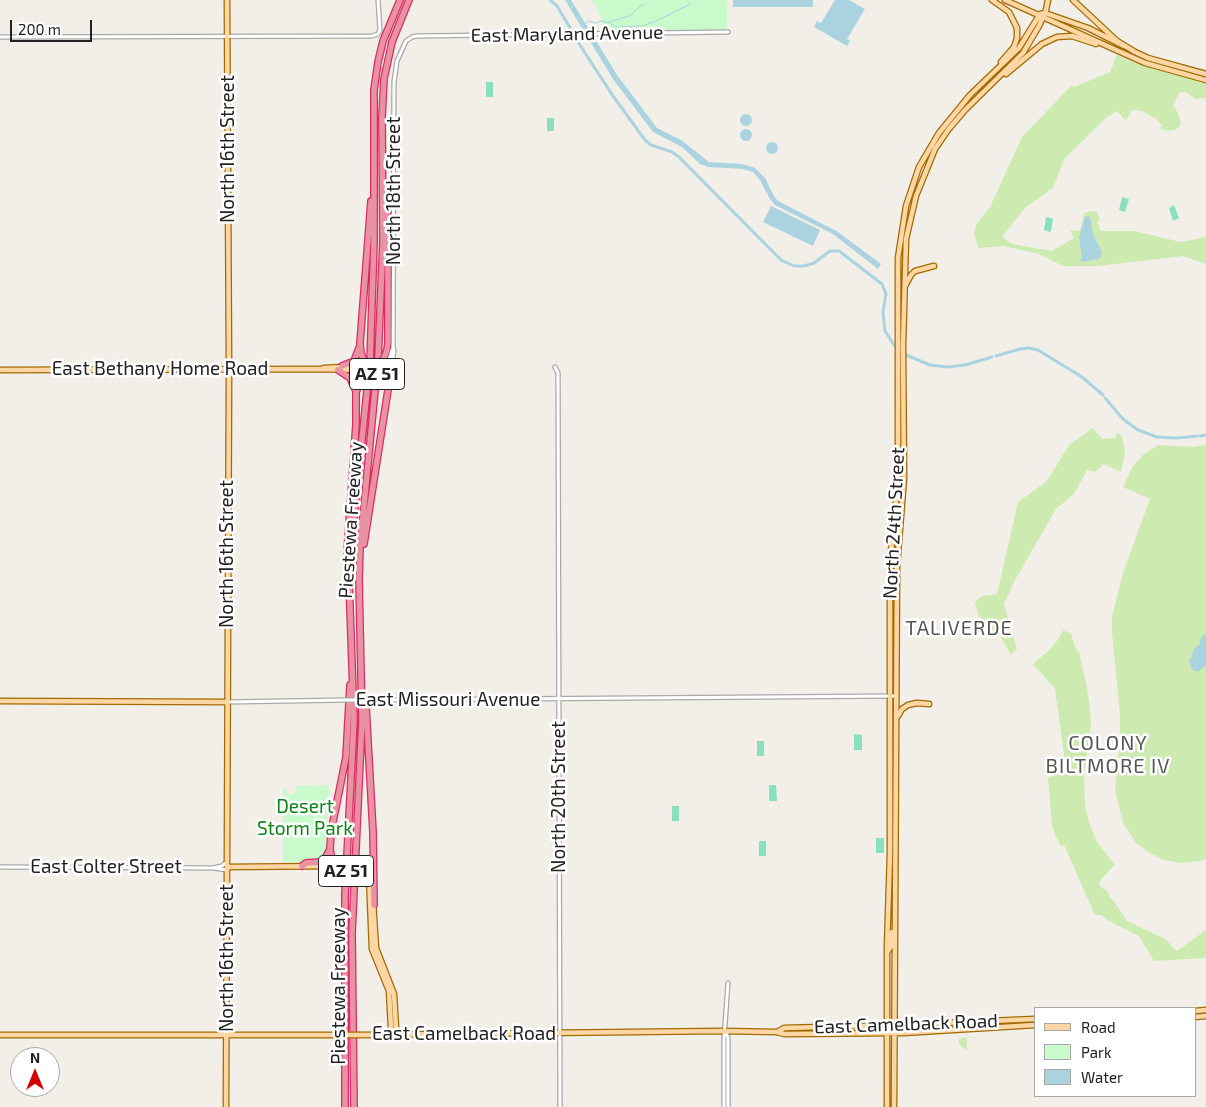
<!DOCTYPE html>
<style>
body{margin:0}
#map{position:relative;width:1206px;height:1107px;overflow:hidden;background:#f2efe9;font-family:"Exo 2",sans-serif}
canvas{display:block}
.legend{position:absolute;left:1034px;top:1007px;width:162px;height:90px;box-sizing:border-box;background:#fff;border:1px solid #a7a7a7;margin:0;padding:6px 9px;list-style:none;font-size:15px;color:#222}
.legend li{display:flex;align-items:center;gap:10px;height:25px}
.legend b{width:25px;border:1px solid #a7a7a7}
.north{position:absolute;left:10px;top:1047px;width:50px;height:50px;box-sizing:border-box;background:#fff;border:1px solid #a7a7a7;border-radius:50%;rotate:0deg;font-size:14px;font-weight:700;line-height:20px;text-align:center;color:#222}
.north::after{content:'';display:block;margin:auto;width:18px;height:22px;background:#d40000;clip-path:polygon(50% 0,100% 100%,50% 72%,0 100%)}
.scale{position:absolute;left:10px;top:20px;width:82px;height:22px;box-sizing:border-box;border:2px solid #222;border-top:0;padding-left:6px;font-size:15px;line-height:18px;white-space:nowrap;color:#222;-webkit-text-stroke:4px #fff;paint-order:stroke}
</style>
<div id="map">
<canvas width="1206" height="1107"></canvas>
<ul class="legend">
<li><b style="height:6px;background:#fcd6a4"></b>Road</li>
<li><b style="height:14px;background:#c8facc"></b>Park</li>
<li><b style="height:14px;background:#aad3df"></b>Water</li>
</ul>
<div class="north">N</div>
<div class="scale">200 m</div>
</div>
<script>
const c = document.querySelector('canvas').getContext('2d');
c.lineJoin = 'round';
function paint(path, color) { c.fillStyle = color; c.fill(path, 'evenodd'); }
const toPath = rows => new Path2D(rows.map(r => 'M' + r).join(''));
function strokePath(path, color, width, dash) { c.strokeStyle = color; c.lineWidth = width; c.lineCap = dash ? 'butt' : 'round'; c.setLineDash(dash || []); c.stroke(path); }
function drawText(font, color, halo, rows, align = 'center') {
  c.font = font + ' "Exo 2",sans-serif'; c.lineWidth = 5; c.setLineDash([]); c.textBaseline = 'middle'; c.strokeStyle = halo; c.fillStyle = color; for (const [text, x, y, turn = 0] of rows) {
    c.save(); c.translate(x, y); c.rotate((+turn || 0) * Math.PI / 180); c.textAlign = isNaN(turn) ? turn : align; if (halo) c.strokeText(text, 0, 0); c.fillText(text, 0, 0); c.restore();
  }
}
paint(toPath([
 [1117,55,1135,63,1206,83,1206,98,1195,99,1187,93,1182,92,1179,93,1173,105,1178,113,1181,122,1180,126,1175,130,1166,131,1160,128,1162,125,1156,119,1142,111,1132,110,1126,121,1117,111,1106,118,1064,159,1053,188,1026,207,1002,237,1012,244,1052,251,1074,238,1070,230,1080,231,1084,213,1092,211,1097,212,1100,220,1097,222,1101,231,1134,231,1181,242,1206,237,1206,264,1183,256,1098,266,1063,266,1039,254,1004,246,978,248,974,233,976,225,990,207,1022,137,1072,85,1074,87,1110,72],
 [1093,428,1102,439,1115,438,1117,433,1122,436,1125,452,1121,472,1104,464,1095,472,1087,470,1074,494,1056,509,1015,580,1004,604,1017,649,1011,655,1000,636,993,634,978,614,975,603,981,596,997,594,1018,502,1047,481,1069,445],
 [1158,445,1193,447,1206,445,1206,859,1201,861,1181,863,1164,860,1148,852,1136,843,1123,823,1115,789,1120,738,1120,715,1112,633,1112,616,1123,573,1150,499,1123,487,1133,466,1144,454],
 [1063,630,1071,634,1075,647,1079,652,1087,687,1090,709,1091,725,1084,776,1085,805,1089,822,1097,842,1115,865,1101,879,1099,885,1108,892,1110,898,1114,901,1127,921,1165,939,1177,951,1206,930,1206,954,1205,958,1154,961,1139,936,1109,921,1101,915,1095,915,1064,845,1061,847,1055,835,1052,825,1048,778,1066,769,1055,689,1035,666,1032,665,1048,651,1057,641],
 [973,1037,979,1037,967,1038,967,1051,959,1044,959,1038,960,1039,961,1038]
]), '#cdebb0');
paint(toPath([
 [591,0,727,0,727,30,604,32,602,30,602,20,597,8],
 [329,785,326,857,315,862,283,862,283,787,286,788,288,794,292,795,297,792,295,786]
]), '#c8facc');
paint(toPath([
 [486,82,493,82,493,97,486,97],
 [547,118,554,118,554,131,547,131],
 [1122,197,1129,199,1125,212,1119,210],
 [1174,205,1179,218,1173,221,1169,208],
 [1047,217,1053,219,1051,231,1050,232,1044,230,1046,218],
 [854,734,862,735,862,750,854,750],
 [757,741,764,741,764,756,757,756],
 [769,785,776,785,777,801,769,801],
 [672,806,679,806,679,821,672,821],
 [876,838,884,838,884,853,876,853],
 [759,841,766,841,766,856,759,856]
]), '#88e0be');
paint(toPath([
 [565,0,571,0,617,75,657,128,681,140,709,162,742,164,755,168,765,178,774,196,778,201,838,232,881,264,878,269,833,234,775,205,770,199,760,180,753,172,743,169,708,167,700,164,682,147,653,132,613,79],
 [733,0,813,0,813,7,733,7],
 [835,0,849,0,865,9,847,39,850,41,847,46,814,27,817,21,821,23],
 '740 120a6 6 0 1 1 12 0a6 6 0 1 1-12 0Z',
 '740 135a6 6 0 1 1 12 0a6 6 0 1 1-12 0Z',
 '766 148a6 6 0 1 1 12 0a6 6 0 1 1-12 0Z',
 [771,206,820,230,813,246,763,222],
 [1088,216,1091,220,1093,235,1102,252,1101,257,1098,259,1083,262,1080,261,1082,257,1079,238,1085,217],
 [1206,634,1206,665,1199,671,1195,671,1192,669,1189,660,1192,656,1193,650,1199,645,1202,636]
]), '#aad3df');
strokePath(toPath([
 [609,22,629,16,643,4],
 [586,23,590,21,595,23,602,21,610,23,616,27,642,26,656,21,690,4]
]), '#aad3df', 1);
strokePath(toPath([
 [550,0,557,6,572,31],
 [576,39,613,96,645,140,651,145,672,152,679,157,781,260,794,266,804,266,814,263,830,251,839,251,882,284,886,294,883,312,885,331,896,348],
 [906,355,930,365,948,367,965,365,992,357],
 [996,356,1020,349,1029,348,1038,350,1082,377,1103,395],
 [1105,398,1123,419,1138,430,1157,437,1177,438,1197,436],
 [1200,436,1206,435]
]), '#aad3df', 3);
const minor = toPath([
 [0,37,372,36,378,34,380,30,378,0],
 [383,367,388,363,393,347],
 [555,367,558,373,560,1107],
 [380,370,392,363,394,351,393,346,394,82,397,61,406,41,412,37,417,36,728,32],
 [373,700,896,696],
 [227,702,345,700],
 [0,867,213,868,227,870],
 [213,868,222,866,227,862],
 [726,1032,728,1038,728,1107],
 [724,1107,724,1039,728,983]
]);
const major = toPath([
 [992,0,1009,12,1017,28,1017,38,1014,47,1001,62],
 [1005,0,1145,63,1206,80],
 [1073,0,1117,41,1135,52,1148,58,1206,74],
 [1006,74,1042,44,1057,37,1072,36,1096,44],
 [905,286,911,275,915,271,934,266],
 [324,368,364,366],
 [0,370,321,369,363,370],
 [0,701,227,702],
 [898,716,902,709,908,705,917,703,929,704],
 [361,864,369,866,372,875],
 [227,867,335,866],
 [361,868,366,869,369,875,372,949,389,991,391,1028,394,1034],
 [373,902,376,948,394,994,396,1028,394,1034],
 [888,951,891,946,892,932],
 [1195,1011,1206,1010],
 [1195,1017,1206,1016],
 [777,1032,784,1028,895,1025,1035,1019],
 [0,1035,338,1035],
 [360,1035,722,1031,777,1032,784,1034,903,1033,1035,1025],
 [226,1107,229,369,227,0],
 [887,1107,887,948,890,853,890,561,898,479,898,258,906,206,919,167,939,133,970,95,1019,48,1040,14,1045,13,1088,28,1124,46],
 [894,1107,897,567,904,478,903,346,906,239,916,196,935,149,948,130,965,110,1023,53,1039,26,1046,10,1048,0]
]);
const highway = toPath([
 [384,358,387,350,388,342,388,241,387,188],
 [364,360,361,354,360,343,371,201],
 [342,366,354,361,359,348],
 [338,370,350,378,356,391],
 [364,544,388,390,388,372,392,363],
 [347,553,356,424,356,393,360,380,364,375],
 [366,706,373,832,374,905],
 [302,866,306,863,320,862,324,860,329,851],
 [333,866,330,849,331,832,346,757,350,685],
 [345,1107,345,894,354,721,349,580,351,546,370,362,374,242,374,90,378,62,383,41,400,0],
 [354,1107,352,933,362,720,359,580,360,547,378,359,383,242,382,117,384,79,392,42,409,0]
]);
strokePath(minor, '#a9a9a9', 5.5);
strokePath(major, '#a06b00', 7);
strokePath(highway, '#dc2a67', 8);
strokePath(minor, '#fff', 3);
strokePath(major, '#fcd6a4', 4.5);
strokePath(highway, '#e892a2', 5.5);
const minorBridge = toPath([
 [363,370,370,371],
 [345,700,373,700]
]);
const majorBridge = toPath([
 [338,1035,360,1035]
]);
const highwayBridge = toPath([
 [364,360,378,369],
 [368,368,379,363,384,358],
 [368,368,381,379],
 [336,866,360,866]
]);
strokePath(minorBridge, '#a9a9a9', 5.5, []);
strokePath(majorBridge, '#a06b00', 7, []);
strokePath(highwayBridge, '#dc2a67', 8, []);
strokePath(minorBridge, '#fff', 3);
strokePath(majorBridge, '#fcd6a4', 4.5);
strokePath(highwayBridge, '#e892a2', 5.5);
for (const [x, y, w] of [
 [377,374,55],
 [346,871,55]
]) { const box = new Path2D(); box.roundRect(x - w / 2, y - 15.5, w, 31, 4); c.fillStyle = '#fff'; c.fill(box); strokePath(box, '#222', 1); }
drawText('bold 18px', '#222', null, [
 ["AZ 51",377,374],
 ["AZ 51",346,871]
]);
drawText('19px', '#222', '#fff', [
 ["East Maryland Avenue",567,34,-1],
 ["North 16th Street",228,149,-90],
 ["North 18th Street",394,191,-90],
 ["East Bethany Home Road",160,369],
 ["Piestewa Freeway",351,520,-86],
 ["North 24th Street",894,523,-87],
 ["North 16th Street",227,554,-90],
 ["East Missouri Avenue",448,700],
 ["North 20th Street",559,797,-90],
 ["East Colter Street",106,867],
 ["North 16th Street",227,958,-90],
 ["Piestewa Freeway",339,986,-90],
 ["East Camelback Road",906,1024,-2],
 ["East Camelback Road",464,1034]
]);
drawText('19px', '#0c8416', '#fff', [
 ["Desert",305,807],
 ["Storm Park",305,829]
]);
c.letterSpacing = '1px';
drawText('20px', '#555', '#fff', [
 ["TALIVERDE",959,628],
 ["COLONY",1108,743],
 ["BILTMORE IV",1108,766]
]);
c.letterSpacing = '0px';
</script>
